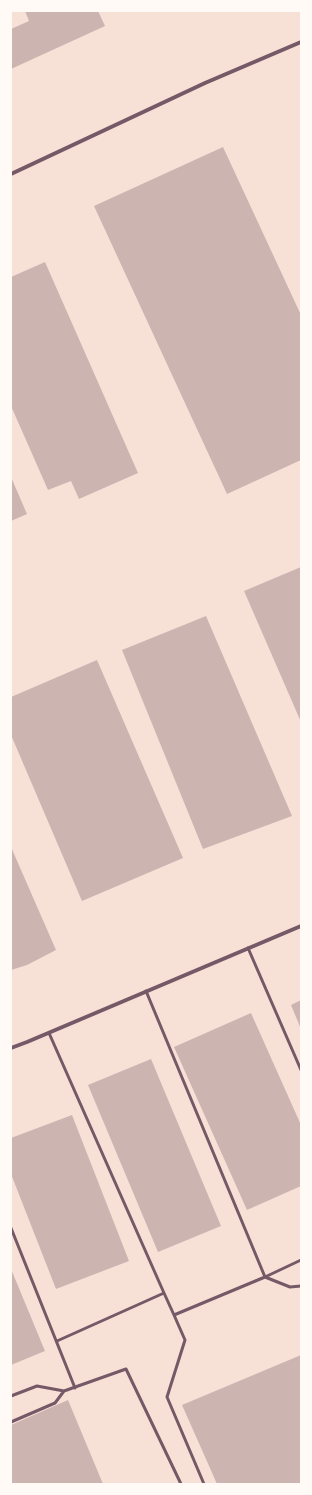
<!DOCTYPE html>
<style>
body{margin:0}
#map{position:relative;width:312px;height:1495px;overflow:hidden;background:#f7e1d7;font-family:Poppins,sans-serif}
canvas{display:block}
.frame{position:absolute;inset:0;border:12px solid #fffaf5;pointer-events:none}
</style>
<div id="map">
<canvas width="312" height="1495"></canvas>
<div class="frame"></div>
</div>
<script>
const c = document.querySelector('canvas').getContext('2d');
c.lineJoin = 'round';
function paint(path, color) { c.fillStyle = color; c.fill(path, 'evenodd'); }
const toPath = rows => new Path2D(rows.map(r => 'M' + r).join(''));
function strokePath(path, color, width, dash) { c.strokeStyle = color; c.lineWidth = width; c.lineCap = dash ? 'butt' : 'round'; c.setLineDash(dash || []); c.stroke(path); }
paint(toPath([
 [25,11,98,11,105,26,11,69,11,29,29,21],
 [223,147,301,315,301,460,227,494,94,206],
 [45,262,138,473,79,499,71,481,48,490,11,406,11,277],
 [11,477,27,514,11,521],
 [301,567,301,722,244,591],
 [206,616,292,816,203,849,122,650],
 [97,660,183,858,82,901,11,735,11,697],
 [11,847,56,950,27,965,11,970],
 [301,1000,301,1029,291,1005],
 [251,1013,301,1125,301,1186,247,1210,174,1047],
 [151,1059,221,1226,158,1252,88,1085],
 [72,1115,129,1261,56,1289,11,1174,11,1138],
 [11,1269,45,1351,11,1365],
 [301,1355,301,1484,217,1484,182,1405],
 [68,1400,103,1484,11,1484,11,1425]
]), '#ccb4b1');
strokePath(toPath([
 [248,948,301,1070],
 [146,991,265,1277,301,1260],
 [49,1033,164,1293],
 [11,1228,75,1388],
 [57,1341,164,1293,174,1315],
 [64,1391,126,1369,181,1484],
 [11,1396,37,1386,64,1391,55,1403,11,1422],
 [204,1484,167,1397,185,1340,174,1315,265,1277,290,1287,301,1286]
]), '#755966', 3);
strokePath(toPath([
 [11,174,205,83,301,42],
 [11,1048,27,1042,301,926]
]), '#755966', 4);
</script>
